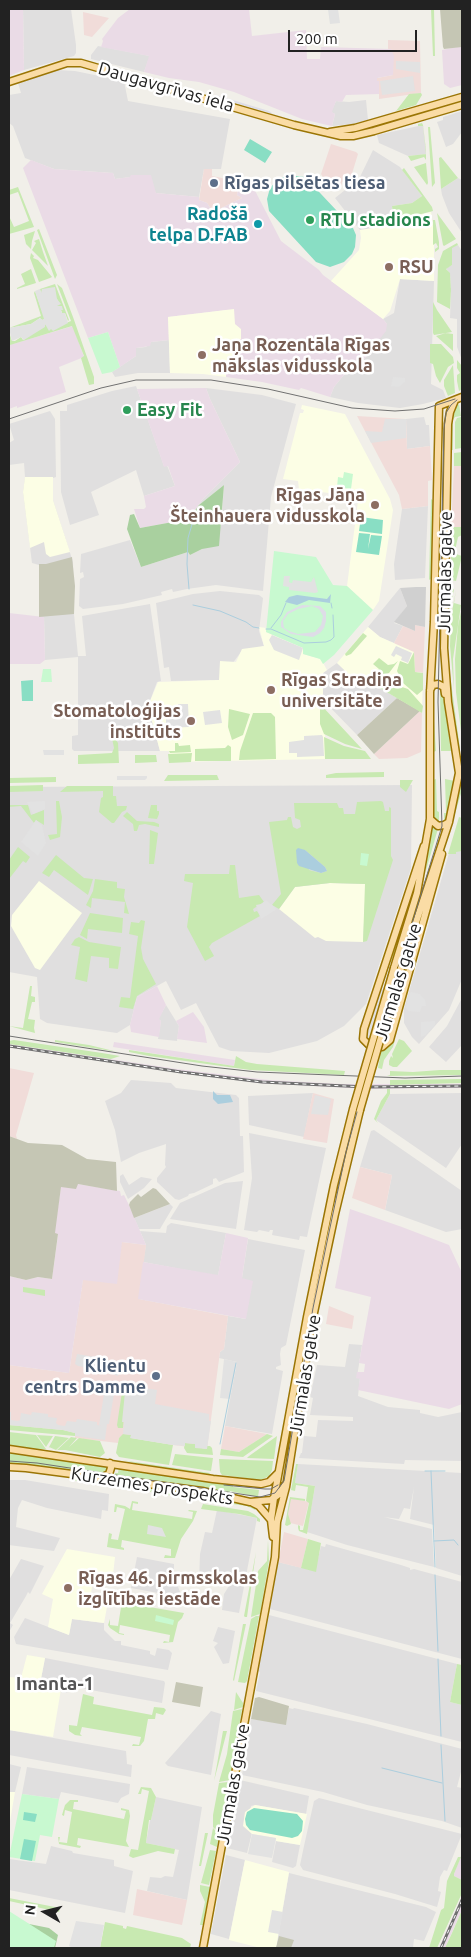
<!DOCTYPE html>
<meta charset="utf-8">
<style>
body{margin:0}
#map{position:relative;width:471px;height:1957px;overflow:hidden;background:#f1efe9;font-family:Ubuntu,sans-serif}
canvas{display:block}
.frame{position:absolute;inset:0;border:10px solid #222;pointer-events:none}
.north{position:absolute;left:20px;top:1887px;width:50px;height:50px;-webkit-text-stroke:4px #fff;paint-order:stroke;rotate:278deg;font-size:14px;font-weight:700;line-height:20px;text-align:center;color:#222}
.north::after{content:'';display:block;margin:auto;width:18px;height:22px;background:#222;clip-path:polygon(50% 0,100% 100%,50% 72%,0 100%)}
.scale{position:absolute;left:288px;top:30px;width:129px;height:22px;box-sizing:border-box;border:2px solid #222;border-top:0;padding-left:6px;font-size:15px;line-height:18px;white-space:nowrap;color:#222;-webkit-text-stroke:4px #fff;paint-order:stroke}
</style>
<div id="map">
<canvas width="471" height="1957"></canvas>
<div class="frame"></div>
<div class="north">N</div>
<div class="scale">200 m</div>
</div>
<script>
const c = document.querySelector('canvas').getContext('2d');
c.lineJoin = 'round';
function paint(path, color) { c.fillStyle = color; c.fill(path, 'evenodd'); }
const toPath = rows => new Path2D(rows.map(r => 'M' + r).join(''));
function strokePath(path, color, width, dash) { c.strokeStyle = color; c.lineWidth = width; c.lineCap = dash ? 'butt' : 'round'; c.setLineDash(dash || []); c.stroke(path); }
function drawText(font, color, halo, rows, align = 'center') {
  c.font = font + ' Ubuntu,sans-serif'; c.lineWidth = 5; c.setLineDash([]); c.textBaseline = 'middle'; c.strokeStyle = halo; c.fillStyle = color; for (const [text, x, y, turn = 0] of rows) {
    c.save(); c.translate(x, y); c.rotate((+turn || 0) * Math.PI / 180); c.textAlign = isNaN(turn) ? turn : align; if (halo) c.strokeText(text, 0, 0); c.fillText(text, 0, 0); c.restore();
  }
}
paint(toPath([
 [23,9,71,9,76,45,76,53,74,56,24,70],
 [98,46,150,56,144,72,91,59,91,55],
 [57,70,75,71,124,81,128,101,230,119,221,169,204,169,199,197,156,193,131,177,115,179,113,173,54,169,25,158,13,126,9,123,9,95,21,93,18,83],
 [366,100,368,120,353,124,332,126,335,114,331,112,336,101,349,102],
 [462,111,462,132,453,144,446,147,437,122,443,120,443,117],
 [423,125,426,154,408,156,379,143,377,135],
 [373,150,400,167,422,196,412,203,392,206,394,224,360,230,335,198,359,179],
 [458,178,462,180,462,233,449,213,442,195,441,189],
 [458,245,462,251,462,360,457,347,457,319,450,318,451,290,450,274,446,268,452,265,452,247],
 [400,279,434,281,431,384,443,390,446,398,423,404,400,408,358,403,330,397,334,387,343,376,365,358,387,324,383,319,394,313],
 [169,340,170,373,138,373,115,377,112,372,136,356,136,348,146,347,151,342],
 [136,386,164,466,167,465,175,486,144,496,136,470,91,492,99,515,70,525,61,492,60,411,67,411,67,405,112,391],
 [206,388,262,395,296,404,271,497,263,591,216,585,187,589,173,592,172,589,161,592,162,595,123,604,83,609,79,606,80,579,84,577,83,572,80,573,81,554,130,540,141,567,188,552,190,555,202,549,221,526,224,485,199,505,189,519,202,500,240,462,210,399],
 [50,411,55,419,56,477,53,478,53,500,73,562,74,614,78,656,86,656,82,616,150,604,161,681,157,682,148,706,160,751,74,751,72,749,72,736,78,735,78,657,45,660,44,617,39,617,39,565,32,563,23,492,25,477,24,463,9,465,9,443,14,440,9,424],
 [424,417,426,425,429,425,430,446,407,449,406,419],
 [428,506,425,578,395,580,394,564,402,509],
 [400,588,407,606,394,623,403,626,394,643,380,637,368,627],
 [220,591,259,595,263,598,259,631,264,646,241,652,220,680,171,681,169,667,164,668,156,603,193,594],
 [337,663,364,688,368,681,397,698,357,735,323,700,323,673],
 [412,785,411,868,366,1004,344,1026,317,1041,269,1053,231,1051,219,1047,196,1003,181,1010,166,981,137,997,130,1025,117,1033,47,1023,40,1019,37,977,9,972,9,787],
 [462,850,462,979,449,1010,419,1044,412,1037,404,1023,404,1009,449,853],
 [462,998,462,1045,446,1062,429,1047,447,1026],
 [166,1005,179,1026,177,1041,158,1039,161,1021,158,1019],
 [131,1080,171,1083,176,1088,236,1095,239,1098,240,1136,243,1136,244,1172,219,1182,216,1178,213,1179,213,1184,194,1193,189,1194,188,1196,179,1200,175,1199,157,1182,157,1178,166,1167,165,1165,166,1144,139,1153,121,1162,115,1130,105,1101,121,1093],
 [313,1093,304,1137,249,1125,248,1096],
 [462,1093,462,1144,446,1168,376,1120,390,1094],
 [374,1130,462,1191,462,1229,446,1232,385,1210,392,1175,360,1167,371,1131],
 [249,1133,326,1148,307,1237,300,1236,299,1240,272,1235,273,1230,270,1230,269,1232,259,1230,257,1232,244,1230,252,1178],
 [123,1174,129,1185,141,1177,152,1179,144,1188,128,1199,120,1182,120,1176],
 [243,1181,236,1229,170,1219,180,1203,225,1183],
 [170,1204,173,1207,160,1229,139,1229,134,1218],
 [171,1223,226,1233,218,1276,143,1262,146,1245,140,1231,166,1233,167,1226],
 [248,1239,305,1250,286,1345,281,1348,280,1354,281,1365,276,1367,276,1369,283,1371,272,1434,225,1426,237,1362,219,1358,220,1352,224,1349,228,1316,246,1319,242,1278],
 [349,1344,362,1345,357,1377,360,1378,358,1396,388,1407,420,1410,420,1413,438,1417,462,1412,462,1461,405,1460,404,1464,299,1458,301,1453,302,1453,304,1436,316,1437,318,1420,353,1421,353,1417,310,1415,313,1398,310,1397,317,1365,345,1367],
 [298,1464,462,1473,462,1576,436,1568,434,1525,410,1519,414,1487,410,1509,404,1508,399,1519,384,1517,432,1529,434,1567,347,1545,307,1532,315,1486,295,1483],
 [9,1480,25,1480,109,1494,108,1511,102,1510,101,1519,47,1508,22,1500,18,1508,16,1527,60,1538,54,1551,9,1545],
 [217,1510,257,1518,239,1613,222,1610,224,1594,229,1586,231,1576,227,1575,225,1584,219,1582,218,1586,199,1583,200,1554,205,1532,212,1533],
 [326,1544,401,1565,410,1568,410,1570,414,1569,462,1582,462,1659,270,1609,278,1562,315,1571,321,1546,325,1547],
 [137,1557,174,1564,174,1576,180,1592,175,1596,131,1588],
 [21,1559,44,1566,30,1594,28,1592,26,1596,10,1623,13,1625,9,1632,9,1580],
 [269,1615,457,1664,450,1702,462,1705,462,1742,256,1691,260,1672,258,1671],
 [25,1618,69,1635,72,1619,104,1623,104,1630,115,1641,121,1641,121,1645,150,1651,150,1654,155,1656,157,1648,169,1650,172,1653,168,1670,16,1644,14,1637],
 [218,1627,235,1631,229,1663,223,1664,214,1647,218,1643,213,1641],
 [45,1658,164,1681,165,1683,162,1703,69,1686,67,1693,60,1692,61,1689,40,1684],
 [289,1708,293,1709,294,1708,367,1724,462,1749,462,1768,457,1787,462,1788,462,1828,442,1821,367,1805,323,1792,242,1775,251,1719,286,1724],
 [211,1711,221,1714,211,1775,168,1766,165,1763],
 [9,1730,126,1751,127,1764,132,1765,131,1777,9,1755],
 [9,1764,21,1767,15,1792,9,1792],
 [27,1767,130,1784,129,1794,121,1798,118,1803,61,1792,59,1799,22,1794],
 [240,1780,309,1796,306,1814,255,1805,251,1806,247,1828,252,1833,247,1853,227,1848],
 [156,1797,202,1807,187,1900,147,1891,150,1877,161,1878,165,1876,173,1877,179,1850,146,1843,150,1820,151,1820],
 [319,1798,462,1834,447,1871,444,1870,440,1877,438,1891,441,1892,437,1907,395,1894,303,1870,300,1865,304,1846,314,1801],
 [276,1841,300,1845,296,1866,293,1868,272,1862],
 [51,1846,72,1851,73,1853,114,1860,114,1866,133,1871,125,1913,9,1890,9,1859,46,1864],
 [226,1855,245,1860,229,1939,211,1934],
 [289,1873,426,1907,436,1912,424,1941,414,1939,413,1948,276,1948]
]), '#e0dfdf');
paint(toPath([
 [83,12,109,18,92,37,84,35],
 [388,40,420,41,421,93,379,99,379,82,377,81,377,78,393,75,391,49,388,49],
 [331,144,356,152,358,154,350,180,342,182,341,187,326,182,321,174],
 [204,169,212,169,212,176,237,181,237,184,239,184,237,195,242,198,213,212,207,203,199,200],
 [357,416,406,419,407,449,430,446,432,480,428,481,428,506,402,509,399,495],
 [454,466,462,466,462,530,451,530],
 [415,625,425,627,423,673,415,672,394,643,403,626,415,631],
 [420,711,422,713,421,752,407,758,379,759,374,754],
 [9,1068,34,1073,16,1135,17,1139,9,1136],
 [313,1093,334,1099,327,1143,303,1139],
 [360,1167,392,1175,385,1210,352,1198],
 [122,1242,146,1245,139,1299,228,1316,224,1349,220,1352,207,1449,173,1445,123,1435,119,1438,118,1443,75,1438,75,1433,63,1430,9,1425,9,1365,69,1373,83,1279],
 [329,1306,354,1316,352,1329,326,1324],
 [225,1426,267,1434,239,1452,221,1449],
 [290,1498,309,1502,303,1526,286,1522],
 [284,1532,308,1539,301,1568,278,1562],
 [137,1889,187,1900,182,1925,133,1915]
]), '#f1dcd9');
paint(toPath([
 [9,9,23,9,24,70,9,76],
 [130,9,249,9,252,36,306,30,307,59,320,59,321,47,391,49,394,56,393,75,377,78,377,81,379,81,379,94,346,95,342,102,336,101,332,112,335,114,332,126,327,125,302,119,234,92,199,82,169,78,144,72,149,56,101,47,103,41,102,39,118,18],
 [462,46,462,85,450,88,444,84,442,50],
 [31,160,54,169,113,173,115,179,130,177,131,175,151,175,156,193,199,197,199,200,207,203,213,212,242,198,237,195,239,185,237,184,237,181,250,181,281,241,319,270,323,275,383,319,387,324,386,331,365,358,343,376,334,387,330,397,301,388,299,390,262,382,226,377,227,310,168,317,169,340,151,342,150,346,136,348,136,356,120,367,108,332,88,338,23,168],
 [73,326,84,357,59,367,66,392,17,408,17,406,9,409,9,345],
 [206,388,210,399,240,462,202,500,189,519,140,528,134,509,144,509,146,507,144,496,175,486,168,466,164,467,137,389],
 [9,613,44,617,45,660,40,664,9,664],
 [157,986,166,1005,159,1019,161,1021,159,1037,131,1032,130,1025,137,997],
 [193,1012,204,1027,207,1043,177,1039,179,1026,176,1021],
 [114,1042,235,1060,234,1066,113,1047],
 [9,1044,177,1069,269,1080,341,1084,462,1084,462,1088,369,1089,258,1083,53,1054,9,1047],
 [78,1184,120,1191,121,1196,124,1195,129,1205,146,1245,122,1242,117,1284,83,1280,69,1373,9,1365,9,1276,26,1280,38,1277,52,1279,58,1235,54,1234,61,1187],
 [350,1209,402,1227,449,1245,462,1273,462,1404,449,1409,358,1390,360,1379,356,1378,357,1372,364,1372,365,1364,359,1363,371,1297,335,1288],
 [226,1233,248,1238,242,1278,253,1281,246,1319,138,1299,143,1262,218,1275],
 [462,1853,462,1880,454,1876,454,1874],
 [462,1897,462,1910,445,1948,439,1948]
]), '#eadbe6');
paint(toPath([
 [431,212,434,234,434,281,400,279,390,311,383,319,331,281,359,250,361,238,360,230,394,225,394,221],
 [234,309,235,324,241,329,241,339,234,341,236,369,226,370,226,377,203,374,170,373,168,317],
 [302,405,345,414,390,499,393,510,379,601,373,610,347,586,358,501,336,497,336,494,299,489,298,481,283,479,300,413,303,413,304,410,301,409],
 [25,477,53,477,53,500,70,552,50,557,46,554,44,542,30,548,23,492],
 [259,627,266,628,266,632,303,648,303,654,321,659,327,670,323,673,323,700,321,708,325,734,326,759,170,762,169,751,160,751,148,706,158,682,219,680,220,661,236,662,242,649,264,646],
 [368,627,380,637,414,652,415,672,423,673,422,713,369,681,364,689,337,663],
 [39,881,82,913,40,970,35,968,11,926,12,915],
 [330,883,366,884,363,942,326,941,318,937,315,938,279,909,295,887],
 [67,1549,115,1557,112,1584,93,1580,91,1594,89,1604,107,1607,104,1623,72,1619,69,1635,48,1627,53,1599,42,1594],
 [27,1655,45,1658,40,1684,61,1689,53,1737,9,1730,9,1677,21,1678],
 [9,1792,15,1792,9,1827],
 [255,1805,307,1814,300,1845,276,1841,276,1838,252,1834,243,1826,245,1812],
 [245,1860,289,1872,276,1948,261,1948,229,1940]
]), '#fcfee5');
paint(toPath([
 [416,587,426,587,425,627,415,625,415,631,394,622,407,606,400,588]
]), '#d0d0d0');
paint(toPath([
 [440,9,462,9,462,47,444,49,443,47],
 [72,557,75,586,74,614,39,617,39,564,46,564],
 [397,698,420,711,374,754,357,735],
 [9,1136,28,1143,62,1145,87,1159,116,1162,117,1191,78,1184,76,1189,61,1187,55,1233,58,1234,52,1279,38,1277,26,1280,9,1276],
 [153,1188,156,1189,170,1204,134,1218,129,1205,130,1202,138,1194,141,1197],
 [176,1682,203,1687,200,1707,172,1702],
 [259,1697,289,1706,286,1725,251,1719,255,1698],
 [279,1936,294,1940,291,1948,276,1948]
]), '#c5c6b4');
paint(toPath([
 [431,9,434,9,435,56,433,56],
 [421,93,422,95,416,105,396,111,409,94],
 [419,111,420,114,386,125,355,133,336,133],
 [422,123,423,125,426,150,426,160,424,157,411,161,408,156,426,154,423,126,418,126,418,124],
 [428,127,430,127,435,183,432,187],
 [441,157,458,178,441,189,439,158],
 [426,163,428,183,427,185,414,167],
 [404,168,432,207,433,211,394,221,392,206,412,203,422,196,402,170],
 [18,187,34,227,9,234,9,216,14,227,29,221,18,192,9,195,9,190],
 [437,213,456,239,444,246,443,245],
 [433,220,435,220,439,242,439,249,435,252,435,249,438,247,436,243,433,245],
 [39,229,57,275,55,279,37,230],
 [35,231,32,241,31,249,26,244,24,235],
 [39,239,43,252,48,266,32,250,36,243,34,241],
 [457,243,458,245,452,248,452,265,446,269,450,273,451,290,450,309,437,302,438,265,443,251],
 [31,253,34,256,33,258,38,260,52,277,50,278,39,282,30,258],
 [31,269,36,283,17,289,17,288,25,284,21,274],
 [55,284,69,320,68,321,65,313,62,313,61,310,56,307,58,301,57,299,41,293,40,289],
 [57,284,62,288,73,317,94,377,94,384,89,385,81,358,84,356,72,326,10,345,9,332,12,341,15,341,21,337,23,340,45,324,51,329,71,321],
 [35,291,45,319,42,320,40,318,31,324,9,328,41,316,34,293],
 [433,302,437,310,452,332,434,335,433,333],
 [446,333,453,334,453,351,436,336],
 [430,344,441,344,453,357,454,363,448,367,440,383,436,376,433,364,430,363],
 [457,360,462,366,462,389,459,391,457,381,457,375,460,373,457,368],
 [453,365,455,393,448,396,444,386,444,380],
 [459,404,461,416,455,417,453,420,453,450,451,450,452,412,454,407],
 [461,417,462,448,455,449,455,422,457,418],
 [462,452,462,466,454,466,454,453],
 [431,499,434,501,432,578,429,580],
 [454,527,462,527,462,535,458,537,456,546,456,554,462,556,456,581,451,580,451,530],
 [449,583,450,587,454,589,449,614,448,659,460,749,459,750,448,673,447,605],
 [456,590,454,603,461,605,453,659,454,690,450,646,451,617],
 [462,607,462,739,456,692,455,659,458,626],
 [363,633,367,636,351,654,346,656,345,654],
 [414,652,415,672,423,673,423,690,417,695,403,683,397,671,400,661,408,664],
 [379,658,388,665,394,664,398,661,389,673,377,679,374,676,379,669,373,664],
 [370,678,381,683,399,686,408,689,423,706,422,713,368,681],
 [440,688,443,693,451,751,441,751],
 [433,705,436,751,433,752],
 [320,706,322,706,362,749,345,744,324,734,320,724],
 [229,709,250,714,243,735,232,740,228,727],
 [253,713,271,713,275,717,276,759,239,760,240,751],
 [111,733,118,743,119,763,78,764,78,755,112,753,114,748],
 [324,737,344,746,365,751,371,759,325,759],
 [175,743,178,743,179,746,190,745,191,752,170,753,169,751,175,751],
 [228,745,231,747,231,761,195,761,195,749,225,748],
 [192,753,191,762,169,763,168,754],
 [135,755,156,755,157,762,135,763],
 [384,772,384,777,326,778,326,775,336,773],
 [168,775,217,775,219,780,164,781],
 [56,777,56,782,9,783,9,778],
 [436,779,437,811,439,812,439,822,433,817,433,780],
 [445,779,455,781,446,818,444,821,444,813,446,813],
 [400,780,413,780,406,792,400,787],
 [461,782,462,790,442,858,451,828],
 [43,785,43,791,9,792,9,786],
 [67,786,113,786,113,796,116,796,117,806,127,806,126,810,122,812,114,823,112,823,99,812,101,798,103,797,103,791,60,792],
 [56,801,59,801,62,817,60,837,50,840,48,835,57,834],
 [381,801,383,802,385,811,389,811,389,807,391,808,391,856,393,860,367,941,363,942,365,884,330,883,295,887,279,909,272,905,281,894,269,822,287,820,288,817,291,817,293,827,297,829,301,827,300,820,295,818,294,803,337,803,339,808,343,808,344,814,355,814,357,802],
 [305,850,325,867,327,871,321,873,309,870],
 [9,805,28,805,31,815,44,810,44,825,36,820,34,823,21,806,9,807],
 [151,805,157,805,157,811,159,811,159,814,157,819,148,818],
 [127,812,137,821,154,822,159,824,159,827,145,824,139,825,137,831,134,831,133,824,123,816],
 [459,817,462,818,462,851,456,852,456,854,448,854],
 [432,827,438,829,437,832,425,874],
 [150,830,158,833,154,864,149,864],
 [18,847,30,857,26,863,23,861,9,879,9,860],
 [56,855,84,878,93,879,88,895,54,870,49,877,42,873],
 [421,859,417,888,393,965,391,962,393,956,390,953],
 [230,865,235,865,239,898,259,895,264,902,253,909,254,912,257,911,260,916,212,943,209,947,214,956,205,961,187,927,193,883,184,881,185,874,229,874],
 [95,879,117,882,117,888,125,889,124,897,129,914,124,913,125,902,92,898,91,908,86,905,93,891],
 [90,913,123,918,122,933,88,929,87,939,80,935],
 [141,920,145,921,141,948,143,959,156,984,137,996,133,1009,119,1007,121,997,130,998,138,936,129,934,131,922,139,923],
 [79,937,89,942,121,947,118,969,109,968,109,958,91,956,87,982,75,979,80,947,71,945,75,939],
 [30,986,32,986,31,996,35,997,35,1002,32,1002,28,1019,35,1020,34,1028,35,1033,9,1026,23,1028],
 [399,1039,404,1041,412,1051,397,1067,393,1067,389,1065,389,1061,391,1056,393,1058,392,1054],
 [14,1040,102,1053,120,1056,111,1059,9,1044,9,1041],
 [55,1040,89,1045,118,1052,55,1042],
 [395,1040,393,1047,384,1060,382,1069,378,1068,381,1051,388,1047],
 [129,1050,234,1066,236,1056,246,1062,257,1064,345,1071,344,1075,250,1070,149,1056,129,1052],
 [440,1070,462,1070,462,1075,387,1076,390,1075,390,1071,413,1072],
 [462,1079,462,1083,390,1085,390,1080],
 [387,1089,390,1089,390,1094,376,1120,378,1123,374,1119,381,1101,387,1093],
 [23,1287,45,1290,45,1296,23,1292],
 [124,1390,129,1391,126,1392,123,1428,118,1428,117,1425,122,1392],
 [9,1425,63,1430,75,1433,75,1436,9,1430],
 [9,1432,36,1435,46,1449,30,1450,9,1447],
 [123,1434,131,1435,131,1438,173,1445,169,1465,119,1457,116,1453,119,1438],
 [267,1434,273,1436,243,1457,220,1455,221,1449,239,1452],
 [37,1435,53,1436,46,1447],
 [55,1436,69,1438,56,1450,49,1447,48,1449],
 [277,1436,274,1459,247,1458,249,1456],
 [71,1437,77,1438,69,1447,79,1438,100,1441,105,1453,100,1457,65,1450,57,1450],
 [185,1443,195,1444,195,1447,207,1449,207,1446,210,1446,212,1448,213,1455,187,1453,184,1448],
 [11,1453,86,1464,109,1466,107,1472,103,1472,101,1475,28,1464,9,1464,9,1454],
 [175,1454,213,1458,211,1471,172,1465],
 [219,1459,273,1461,272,1470,269,1476,261,1480,222,1475,220,1472],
 [121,1460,210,1473,207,1476,196,1475],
 [296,1464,298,1464,295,1483,315,1486,307,1534,299,1531,298,1528,298,1525,300,1526,300,1530,303,1530,309,1503,306,1501,308,1487,296,1485,295,1491,291,1490],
 [119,1467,212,1482,233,1484,233,1487,259,1490,258,1497,230,1491,229,1494,114,1478,115,1473,118,1473],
 [78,1478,111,1483,110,1486,70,1480,70,1479],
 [113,1483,152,1489,151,1492,113,1487],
 [169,1491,195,1493,198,1499,168,1495],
 [206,1495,257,1506,255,1510,247,1506,202,1500],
 [290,1497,305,1499,305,1501,291,1499,288,1514,291,1524,287,1526,285,1525],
 [132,1501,138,1502,138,1504,133,1503,132,1510,192,1519,193,1512,188,1511,189,1510,197,1511,193,1521,181,1539,175,1558,164,1558,165,1555,171,1556,171,1549,122,1540,121,1547,124,1548,124,1550,107,1547,109,1533,112,1534,111,1539,118,1540,125,1509,117,1507,116,1512,114,1512,115,1504,125,1506,130,1509],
 [203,1504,248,1511,254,1514,260,1519,260,1522,257,1521,257,1518,239,1514,201,1509],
 [308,1539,321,1543,316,1572,301,1568],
 [268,1540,269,1561,260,1614,251,1617,258,1571,267,1561],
 [256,1552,247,1617,245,1617,244,1616],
 [115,1592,139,1595,139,1597,133,1596,132,1604,184,1613,182,1618,178,1622,173,1642,163,1643,164,1641,169,1642,170,1635,120,1625,119,1633,124,1634,124,1635,119,1634,110,1628,108,1625,110,1619,110,1625,118,1626,123,1595,116,1593,114,1599],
 [256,1616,259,1616,247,1681,245,1683,238,1682,251,1619],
 [243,1624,246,1624,234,1681,233,1680],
 [457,1664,462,1665,462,1705,450,1702],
 [236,1692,243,1703,243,1707,234,1710],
 [83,1694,94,1697,93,1704,152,1715,154,1707,164,1708,166,1710,163,1715,156,1713,155,1719,148,1719,144,1741,140,1746,132,1746,133,1744,139,1745,141,1737,82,1727,80,1734,82,1736,75,1735,69,1731,69,1725,77,1726],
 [242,1709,230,1780,219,1782,227,1754,233,1711],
 [223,1731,227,1731,214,1781],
 [228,1782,229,1782,219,1833,213,1827,213,1815,219,1783],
 [141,1787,151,1788,156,1797,151,1820,149,1820,146,1843,175,1849,174,1854,158,1851,133,1858,129,1856,131,1849,138,1850,149,1791,142,1789,141,1794,138,1794],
 [70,1800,78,1800,78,1802,74,1802,73,1809,124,1819,126,1811,121,1810,121,1808,129,1810,130,1816,126,1841,129,1847,78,1838,77,1845,81,1846,80,1848,59,1844,58,1837,60,1837,59,1842,67,1843,72,1812,65,1810,64,1816,62,1815,65,1805],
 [213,1828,219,1834,217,1847,210,1844],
 [205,1833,208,1833,201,1866,199,1866],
 [210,1850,216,1851,209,1885,201,1883],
 [458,1857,461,1857,454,1874,454,1876,462,1880,462,1893,437,1948,429,1948,441,1910,444,1908,447,1881],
 [200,1885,210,1887,203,1925,200,1925,205,1902,200,1891],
 [9,1898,60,1908,59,1912,9,1901],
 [462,1910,462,1948,445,1948,452,1933],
 [105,1922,123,1926,123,1928,126,1929,127,1926,182,1938,191,1944,190,1948,100,1948]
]), '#c8e9b1');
paint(toPath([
 [224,485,219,546,202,549,190,555,188,552,141,567,127,529,130,515,134,514,140,528,189,519,199,505],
 [9,1920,49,1928,58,1935,55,1948,9,1948]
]), '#a9d09f');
paint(toPath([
 [108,332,120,367,112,372,102,374,88,338],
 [344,472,353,474,351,489,337,487,338,477,343,478],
 [274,551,316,557,333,585,347,586,373,610,334,655,323,664,320,659,303,654,303,648,266,632],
 [43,669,51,669,52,682,41,682],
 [361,853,369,854,367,866,360,865],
 [156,1615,174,1620,173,1625,155,1621],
 [22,1794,59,1799,52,1837,40,1835,35,1861,9,1857],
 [9,1911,56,1941,54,1948,9,1948]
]), '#c8f9d0');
paint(toPath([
 [250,139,272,152,265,163,244,150],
 [289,175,305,177,353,228,356,235,355,247,352,254,344,262,330,267,316,262,269,211,267,199,270,188,278,179],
 [361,517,383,520,382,534,359,531],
 [359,533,370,534,368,549,371,535,382,536,379,555,356,552],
 [33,680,33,701,22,701,21,681],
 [254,1808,297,1814,303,1821,302,1831,298,1836,292,1838,250,1830,246,1825,245,1819,247,1812],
 [24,1812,37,1814,35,1822,23,1820],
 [24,1839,36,1841,32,1861,20,1859]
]), '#89dec4');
paint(toPath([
 [328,9,338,9,340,23,330,24],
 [396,61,420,62,420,73,396,69],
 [413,76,415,91,382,95,380,81],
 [55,287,57,299,61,304,57,306,62,306,63,310,61,310,62,313,65,313,68,323,53,331,51,329,49,331,45,324,45,327,24,340,21,337,12,341,9,328,31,324,40,318,42,320,44,319,35,291,40,289,41,293,42,289],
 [393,377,405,378,405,382,399,387,391,386],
 [385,419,406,419,406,438,371,443,365,431,382,432],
 [284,576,290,576,289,582,291,583,292,583,293,580,311,582,314,577,318,592,315,593,289,590,289,587,283,586],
 [272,635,303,648,299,660,274,650,269,640],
 [396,646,412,653,408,663,401,660,402,657,396,654,394,657,391,655],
 [178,704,188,704,189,727,163,728,163,725,166,724,166,711,178,709],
 [220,710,222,723,205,725,203,712],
 [322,735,323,737,324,756,297,757,297,753,289,753,289,742,304,740,304,736],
 [43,750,64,750,64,755,44,755],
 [117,776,147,776,147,778,145,780,117,780],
 [45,801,45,809,33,814,27,802],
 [36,820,42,825,46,843,38,856,21,842],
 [266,900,277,909,261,919,256,905,261,904],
 [388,974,407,975,388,1038,384,1043,377,1043,367,1041,365,1032,378,992,383,989],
 [411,992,420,994,425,1000,426,1006,422,1006,420,1012,408,1011,406,1008,409,994],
 [435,1021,435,1025,426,1035,421,1037,421,1022],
 [315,1095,331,1099,328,1115,311,1114],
 [77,1354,101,1358,99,1370,78,1366,75,1364],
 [103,1356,106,1357,106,1360,120,1362,118,1376,101,1370],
 [224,1359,237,1362,230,1399,220,1398],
 [106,1382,115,1388,109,1424,107,1424,105,1440,75,1436,75,1433,63,1430,9,1425,9,1412,11,1412,11,1420,18,1421,20,1420,21,1413,31,1415,32,1412,48,1414,48,1417,57,1418,56,1423,58,1425,65,1426,67,1421,76,1422,77,1419,97,1422,97,1425,102,1426,99,1425],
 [130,1386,145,1389,145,1388,157,1390,155,1404,209,1414,209,1421,211,1421,207,1449,195,1448,195,1444,185,1443,185,1446,173,1445,130,1438,131,1435,123,1434,124,1422,122,1422,125,1392,129,1392],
 [148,1525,162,1528,166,1537,147,1534],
 [252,1834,276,1838,272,1858,248,1854],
 [272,1910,283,1912,279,1934,268,1932],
 [76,1921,104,1925,100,1948,73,1948,69,1946]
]), '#e2e2e2');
paint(toPath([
 [216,95,269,111,273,114,215,97],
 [302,605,320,606,326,612,326,621,324,628,320,633,313,637,291,634,281,627,281,622,287,612],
 [312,606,319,609,323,616,321,625,315,632,298,634,289,631,284,628,283,621,288,614,298,609]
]), '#dedde7');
paint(toPath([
 [331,594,330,603,309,600,297,605,285,602,289,597,297,595,327,599],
 [298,848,305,850,325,867,327,871,321,873,299,866,297,863,296,850],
 [213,1091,217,1095,230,1095,233,1102,218,1104,213,1099]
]), '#abcede');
strokePath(toPath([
 [189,589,187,564,188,538,193,521],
 [331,603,332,608],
 [193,605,220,611,246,622,253,627,259,628],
 [271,628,281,615,286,603],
 [266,629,271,629,304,643,326,642,331,640,334,637,333,615],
 [220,1444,236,1363],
 [425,1471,445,1471],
 [431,1471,435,1567],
 [434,1541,454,1540,458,1545],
 [435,1575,438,1651],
 [438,1659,441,1736],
 [441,1745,445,1821],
 [382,1768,442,1783]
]), '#abcede', 1);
const major = toPath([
 [9,82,67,63,81,63,294,125,341,136,353,136,374,131,462,105],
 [330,132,355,128,462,97],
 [430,690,433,685,438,684,444,687,445,694],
 [430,819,438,826,444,825,449,822],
 [424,846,364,1029,363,1039,369,1045,382,1047,390,1040,442,854],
 [394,968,417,893,430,819,430,693,434,622,439,406,462,397],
 [401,968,449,822,459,773,448,702,444,648,448,424,450,412,455,400],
 [9,1449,213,1479,261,1484,269,1482,278,1473],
 [9,1467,26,1468,202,1491,250,1502,271,1500,279,1494,285,1485],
 [100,1478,109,1474,111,1468,110,1463],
 [253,1503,259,1506,271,1520],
 [273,1537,271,1520,274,1498,307,1317,334,1185,353,1109],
 [203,1948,275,1557,277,1522,286,1487,312,1322,335,1214,360,1110]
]);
strokePath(major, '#9b7504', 9);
strokePath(major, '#fadca5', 6);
strokePath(toPath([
 [9,419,101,388,136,380,211,380,268,389,352,408,395,411,424,409,455,399],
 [9,1036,202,1066,257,1072,405,1078,462,1076],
 [9,1461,37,1463,260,1497,275,1493,284,1481,313,1308,346,1152,383,1018,442,826,438,702,444,429,446,413,451,405,457,400],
 [224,1485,265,1489,271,1489,278,1485]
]), '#707070', 1);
const rail = toPath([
 [9,1046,181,1072,262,1082,366,1087,462,1086],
 [441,1948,462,1900]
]);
strokePath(rail, '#707070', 3);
strokePath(rail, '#fff', 1, [4]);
const majorBridge = toPath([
 [353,1109,394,968],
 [360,1110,401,968]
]);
strokePath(majorBridge, '#9b7504', 9, []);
strokePath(majorBridge, '#fadca5', 6);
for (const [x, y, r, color] of [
 [214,183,5,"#5c6f8a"],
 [310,220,5,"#2e9e5b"],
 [258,224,5,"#0f9aa8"],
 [389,267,5,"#8d6e63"],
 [202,355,5,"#8d6e63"],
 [127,410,5,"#2e9e5b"],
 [375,505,5,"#8d6e63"],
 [271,690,5,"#8d6e63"],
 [191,721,5,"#8d6e63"],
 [156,1376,5,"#5c6f8a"],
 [68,1588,5,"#8d6e63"]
]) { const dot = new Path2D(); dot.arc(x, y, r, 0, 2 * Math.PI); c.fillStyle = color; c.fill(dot); strokePath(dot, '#fff', 2); }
drawText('18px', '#222', '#fff', [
 ["Daugavgrīvas iela",166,87,16],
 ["Jūrmalas gatve",445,572,-89],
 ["Jūrmalas gatve",398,982,-73],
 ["Jūrmalas gatve",305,1375,-81],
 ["Kurzemes prospekts",152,1486,9],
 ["Jūrmalas gatve",233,1784,-80]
]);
drawText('bold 18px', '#4e5e75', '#fff', [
 ["Rīgas pilsētas tiesa",224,183],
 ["Klientu",146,1366,"right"],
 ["centrs Damme",146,1387,"right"]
], 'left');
drawText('bold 18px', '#0d838f', '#fff', [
 ["Radošā",248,214],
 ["telpa D.FAB",248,235]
], 'right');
drawText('bold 18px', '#27864d', '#fff', [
 ["RTU stadions",320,220],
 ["Easy Fit",137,410]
], 'left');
drawText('bold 18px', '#785e54', '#fff', [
 ["RSU",399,267],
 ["Jaņa Rozentāla Rīgas",212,345],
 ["mākslas vidusskola",212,366],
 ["Rīgas Jāņa",365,495,"right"],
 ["Šteinhauera vidusskola",365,516,"right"],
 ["Rīgas Stradiņa",281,680],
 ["universitāte",281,701],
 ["Stomatoloģijas",181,711,"right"],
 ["institūts",181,732,"right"],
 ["Rīgas 46. pirmsskolas",78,1578],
 ["izglītības iestāde",78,1599]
], 'left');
drawText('bold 19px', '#555', '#fff', [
 ["Imanta-1",55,1684]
]);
</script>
